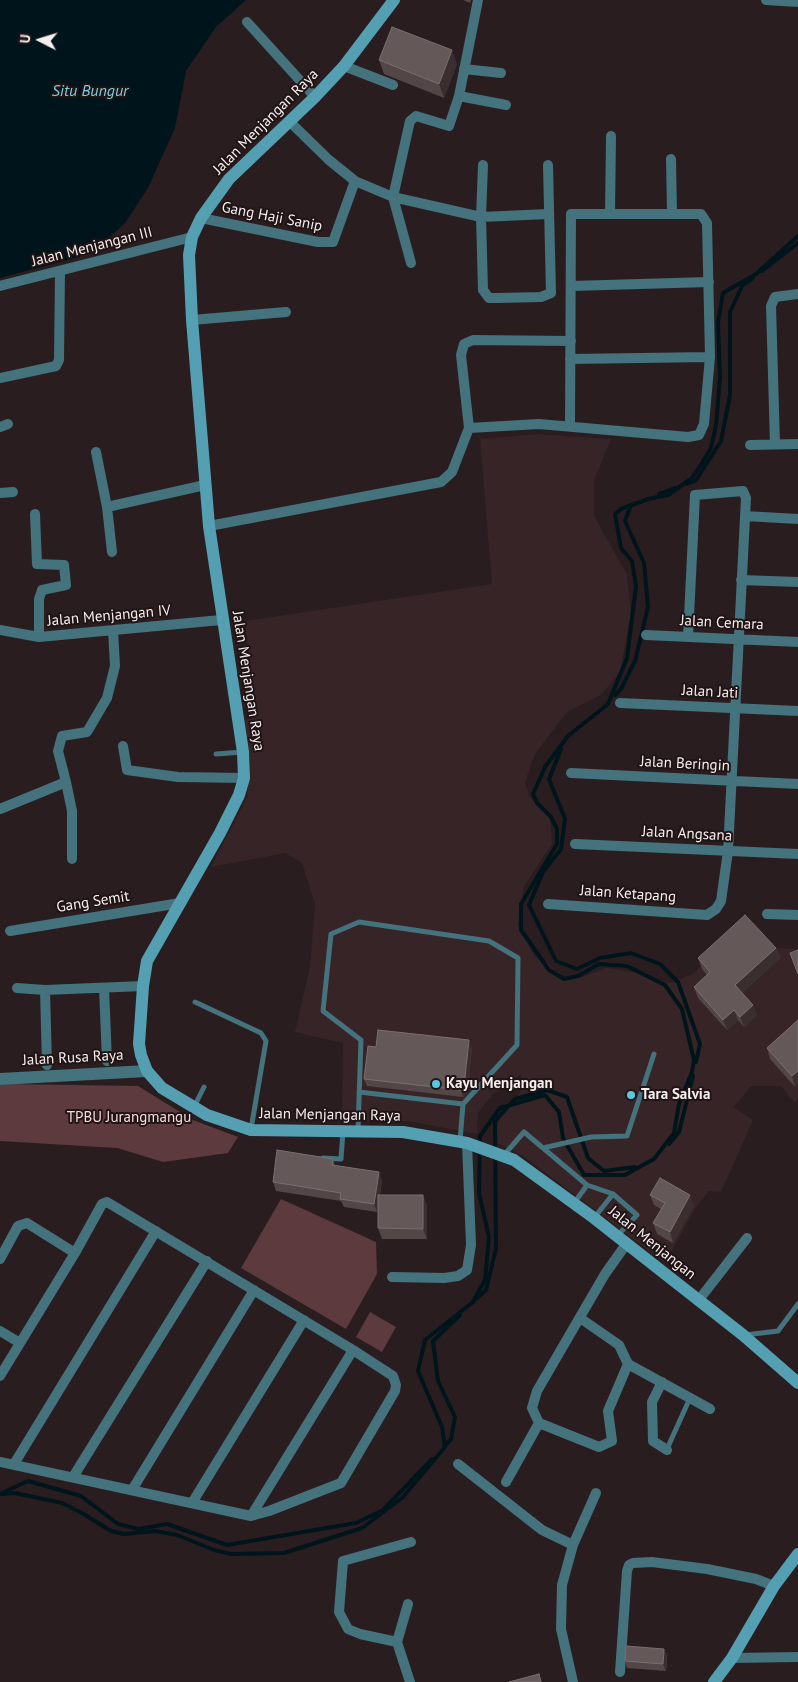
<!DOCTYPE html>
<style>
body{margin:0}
#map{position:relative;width:798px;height:1682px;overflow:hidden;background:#2a1d1f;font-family:"PT Sans",sans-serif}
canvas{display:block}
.north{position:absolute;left:15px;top:15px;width:50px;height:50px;-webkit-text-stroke:4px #201415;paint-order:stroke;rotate:275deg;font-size:14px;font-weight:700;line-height:20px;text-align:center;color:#f6eeee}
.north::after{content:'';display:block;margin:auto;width:18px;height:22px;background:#f6eeee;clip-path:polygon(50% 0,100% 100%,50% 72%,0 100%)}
</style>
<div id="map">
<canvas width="798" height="1682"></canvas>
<div class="north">U</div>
</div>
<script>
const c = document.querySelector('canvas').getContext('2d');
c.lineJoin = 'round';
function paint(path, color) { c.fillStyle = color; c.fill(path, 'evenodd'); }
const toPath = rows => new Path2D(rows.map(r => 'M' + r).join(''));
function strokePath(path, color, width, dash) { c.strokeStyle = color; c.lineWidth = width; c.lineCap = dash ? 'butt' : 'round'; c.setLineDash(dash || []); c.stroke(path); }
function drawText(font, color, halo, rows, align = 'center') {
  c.font = font + ' "PT Sans",sans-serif'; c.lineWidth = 4; c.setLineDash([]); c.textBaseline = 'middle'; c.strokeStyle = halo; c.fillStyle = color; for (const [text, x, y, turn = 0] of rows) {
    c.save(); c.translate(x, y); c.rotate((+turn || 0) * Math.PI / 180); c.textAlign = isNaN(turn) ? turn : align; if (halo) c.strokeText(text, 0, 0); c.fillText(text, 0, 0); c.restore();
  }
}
paint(toPath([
 [537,434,611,439,594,480,594,516,627,575,631,613,620,672,601,695,567,712,535,754,525,782,530,798,550,817,552,844,524,886,518,925,535,957,548,963,562,978,580,978,606,968,638,973,657,982,671,983,694,973,745,924,755,923,775,948,798,949,798,1099,794,1102,781,1086,751,1086,734,1107,753,1120,721,1192,709,1191,696,1207,665,1263,522,1155,492,1141,497,1123,521,1091,521,1074,492,1095,478,1113,477,1134,408,1121,342,1121,343,1043,295,1032,310,967,315,904,302,863,285,853,211,867,247,797,250,761,242,721,256,717,245,621,492,584,480,439]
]), '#372426');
paint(toPath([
 [9,1084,138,1086,193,1120,238,1137,228,1153,163,1162,117,1148,0,1141,0,1085],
 [281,1199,376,1242,377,1274,346,1329,241,1268],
 [370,1312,396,1327,382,1352,356,1337]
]), '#5c3a3e');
paint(toPath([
 [0,0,246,0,216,27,186,71,175,128,148,188,125,223,97,249,79,257,0,278]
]), '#00151b');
strokePath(toPath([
 [762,271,798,243],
 [687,484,696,480,721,441,730,395,730,312,742,286,753,278],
 [659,494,675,488],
 [615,695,621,689,635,661,648,607,644,563,625,521,631,505],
 [561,749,549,779,565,819,561,849,543,872,529,905,556,961,577,969,600,958,631,953,660,964,678,982,700,1044,696,1062],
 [669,1144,679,1132,693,1076],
 [477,1298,486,1290,496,1248,495,1121,515,1099,547,1090,567,1097,588,1158,604,1171,635,1167],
 [444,1447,451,1439,455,1417,438,1381,433,1341,460,1315],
 [2,1493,28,1481,81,1496,118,1524,138,1529,167,1524,227,1545,356,1523,383,1510,432,1459],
 [0,1494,15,1493,62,1503,82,1513,111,1531,124,1534,155,1531,177,1535,214,1550,231,1554,284,1553,362,1528,402,1498,445,1447,442,1427,418,1371,425,1340,473,1302,485,1280,489,1237,479,1193,480,1136,500,1108,545,1095,559,1112,563,1138,584,1175,625,1175,654,1159,674,1133,679,1104,692,1072,694,1060,682,1009,665,985,627,966,599,964,578,976,564,979,549,970,521,930,521,904,557,844,557,829,551,817,537,803,533,794,545,767,568,736,608,704,627,658,636,586,632,561,621,548,615,514,621,509,648,499,668,495,692,478,702,463,711,448,716,425,720,378,718,322,723,293,756,274,798,236]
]), '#00151b', 4);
strokePath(toPath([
 [216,754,243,752],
 [195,1002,261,1033,266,1041,251,1129],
 [359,1092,463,1104],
 [194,1107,204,1087],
 [358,1130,361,1040,323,1011,331,934,359,922,489,941,518,958,517,1045,463,1104,460,1141],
 [543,1148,591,1137,627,1136,654,1054],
 [504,1155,524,1132,587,1185,613,1194,594,1218],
 [323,1158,341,1159,343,1131],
 [613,1194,637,1215,618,1235],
 [575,1202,587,1185],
 [745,1335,778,1331,798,1304],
 [667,1449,690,1398]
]), '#44727d', 5);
strokePath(toPath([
 [766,0,798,2],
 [247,22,315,97],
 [344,66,393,85],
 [464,69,501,73],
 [459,96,506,105],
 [289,121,329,160,355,181,393,197,481,217,548,214],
 [671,159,672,213],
 [483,165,481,217,483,290,489,298,497,298,541,297,551,293,548,165],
 [610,214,611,136],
 [201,218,318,242,333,242,355,181],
 [411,263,393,197,410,121,416,116,449,126,459,96,478,0],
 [0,286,192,237],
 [571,286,709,282],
 [192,320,286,312],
 [570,359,710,357],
 [0,378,56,366,59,360,60,271],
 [0,427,8,424],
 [469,428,539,424,688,437,699,435,704,424,710,357,707,223,701,214,571,214,570,426],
 [775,444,771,306,775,297,798,294],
 [750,445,798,444],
 [96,452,107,507],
 [0,493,13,492],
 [35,514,37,564,64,565,66,585,42,590,39,599,39,637],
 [745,516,798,519],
 [209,526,441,482,452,472,469,428,461,355,464,344,473,340,571,341],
 [112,552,107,507,205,485],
 [741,580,798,582],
 [0,630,39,637,221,620],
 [646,635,798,642],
 [620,703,798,711],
 [123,746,127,770,178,777,244,778],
 [571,773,798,784],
 [66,782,72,811,72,859],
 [0,809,66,782,58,751,62,736,87,732,107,698,115,666,113,630],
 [575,844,798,854],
 [548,904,707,915,716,909,721,901,728,851,746,498,743,491,695,495,688,637],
 [767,914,798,915],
 [10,931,180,903],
 [17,988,45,990,143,986],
 [104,988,107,1061],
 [45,990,47,1065],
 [627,1243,605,1274,537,1391,532,1408,539,1423,599,1447,612,1441,608,1411,628,1364],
 [0,1259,18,1226,27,1223,75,1253],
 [392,1277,444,1278,458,1276,467,1270,471,1245,467,1143],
 [698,1301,747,1238],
 [580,1318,619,1345,628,1364,710,1409],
 [0,1331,20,1343],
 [0,1376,75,1253,102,1204,107,1202,353,1350,393,1376,396,1385,395,1391,341,1483,269,1511,251,1516,0,1462],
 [662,1382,652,1402,653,1441,667,1450],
 [14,1464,156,1231],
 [458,1464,542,1530,573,1545],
 [73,1477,207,1261],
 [506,1482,539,1423],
 [132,1490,254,1290],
 [192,1503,304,1320],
 [251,1516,353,1350],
 [408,1604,397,1642,410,1682],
 [397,1642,360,1634,348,1629,339,1612,343,1561,411,1542],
 [732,1658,798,1657],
 [620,1672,627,1571,629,1565,633,1563,652,1562,707,1569,756,1579,774,1586],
 [573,1682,561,1629,562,1585,573,1545,596,1493]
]), '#44727d', 10);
strokePath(toPath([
 [0,1079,147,1071]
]), '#44727d', 12);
strokePath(toPath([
 [394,0,344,66,315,97,229,179,201,218,192,237,189,255,192,320,209,526,243,752,244,778,239,795,220,833,147,961,143,986,139,1044,141,1055,147,1071,162,1088,207,1115,251,1130,403,1132,467,1143,514,1160,594,1218,743,1335,798,1383],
 [714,1682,732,1658,774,1586,798,1554]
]), '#54a0b2', 12);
paint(toPath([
 [463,0,471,0,470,3],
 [379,60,457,64,444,98,384,74],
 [776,948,780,958,742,993,757,1015,744,1027,738,1020,727,1030,698,998,694,987,707,975,702,969,698,958],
 [798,1020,795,1087,770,1059,767,1048],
 [376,1047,472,1048,467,1094,463,1097,367,1086,364,1079],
 [333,1159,335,1165,382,1180,380,1195,427,1205,427,1239,382,1239,378,1228,378,1204,377,1212,344,1207,341,1201,276,1191,273,1182],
 [650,1195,694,1205,673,1243,657,1234,653,1223,661,1209,654,1205],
 [664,1649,667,1656,666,1671,627,1668,625,1661]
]), '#524647');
paint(toPath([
 [452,50,457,64,444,98,439,84],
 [776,948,780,958,739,996,735,985],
 [753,1005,757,1015,744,1027,740,1017],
 [734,1010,738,1020,727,1030,723,1020],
 [469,1040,472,1048,467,1094,463,1097,461,1090],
 [798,1071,798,1085,795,1087,792,1076],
 [379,1172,382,1180,377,1212,374,1204],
 [423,1195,427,1205,427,1239,423,1229],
 [690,1195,694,1205,673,1243,670,1232],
 [664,1649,667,1656,666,1671,663,1664]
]), '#3b2e2f');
const building = toPath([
 [392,27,452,50,439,84,379,60,392,27],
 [745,915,776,948,735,985,753,1005,740,1017,734,1010,723,1020,694,987,710,972,698,958,745,915],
 [798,950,798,974,790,953,798,950],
 [798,1020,798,1071,792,1076,767,1048,798,1020],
 [378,1030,469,1040,464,1086,461,1090,364,1079,368,1046,376,1047,378,1030],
 [277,1150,333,1159,332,1165,379,1172,374,1204,340,1199,341,1193,273,1182,277,1150],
 [660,1178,690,1195,670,1232,653,1223,665,1203,650,1195,660,1178],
 [378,1195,423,1195,423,1229,378,1228,378,1195],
 [626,1646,664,1649,663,1664,625,1661,626,1646],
 [539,1674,541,1682,509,1682,539,1674]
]);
paint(building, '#645859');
strokePath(building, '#7b6f70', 1);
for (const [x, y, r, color] of [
 [436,1084,5,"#57c9e3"],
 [631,1095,5,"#57c9e3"]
]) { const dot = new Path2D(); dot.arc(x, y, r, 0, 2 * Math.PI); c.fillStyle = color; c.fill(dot); strokePath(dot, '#201415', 2); }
drawText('15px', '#f6eeee', '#201415', [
 ["Jalan Menjangan Raya",266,122,-45],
 ["Gang Haji Sanip",272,217,11],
 ["Jalan Menjangan III",92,247,-14],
 ["Jalan Menjangan IV",109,616,-5],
 ["Jalan Cemara",722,623,3],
 ["Jalan Menjangan Raya",248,681,81],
 ["Jalan Jati",710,692,3],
 ["Jalan Beringin",685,764,3],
 ["Jalan Angsana",687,834,3],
 ["Jalan Ketapang",628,894,4],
 ["Gang Semit",93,902,-9],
 ["Jalan Rusa Raya",73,1058,-3],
 ["Jalan Menjangan Raya",330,1115,1],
 ["Jalan Menjangan",652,1243,39]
]);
drawText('bold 15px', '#f6eeee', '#201415', [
 ["Kayu Menjangan",446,1084],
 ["Tara Salvia",641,1095]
], 'left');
drawText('15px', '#f9dadd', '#201415', [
 ["TPBU Jurangmangu",129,1118]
]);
drawText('italic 16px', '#7acfe4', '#201415', [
 ["Situ Bungur",90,91]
]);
</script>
